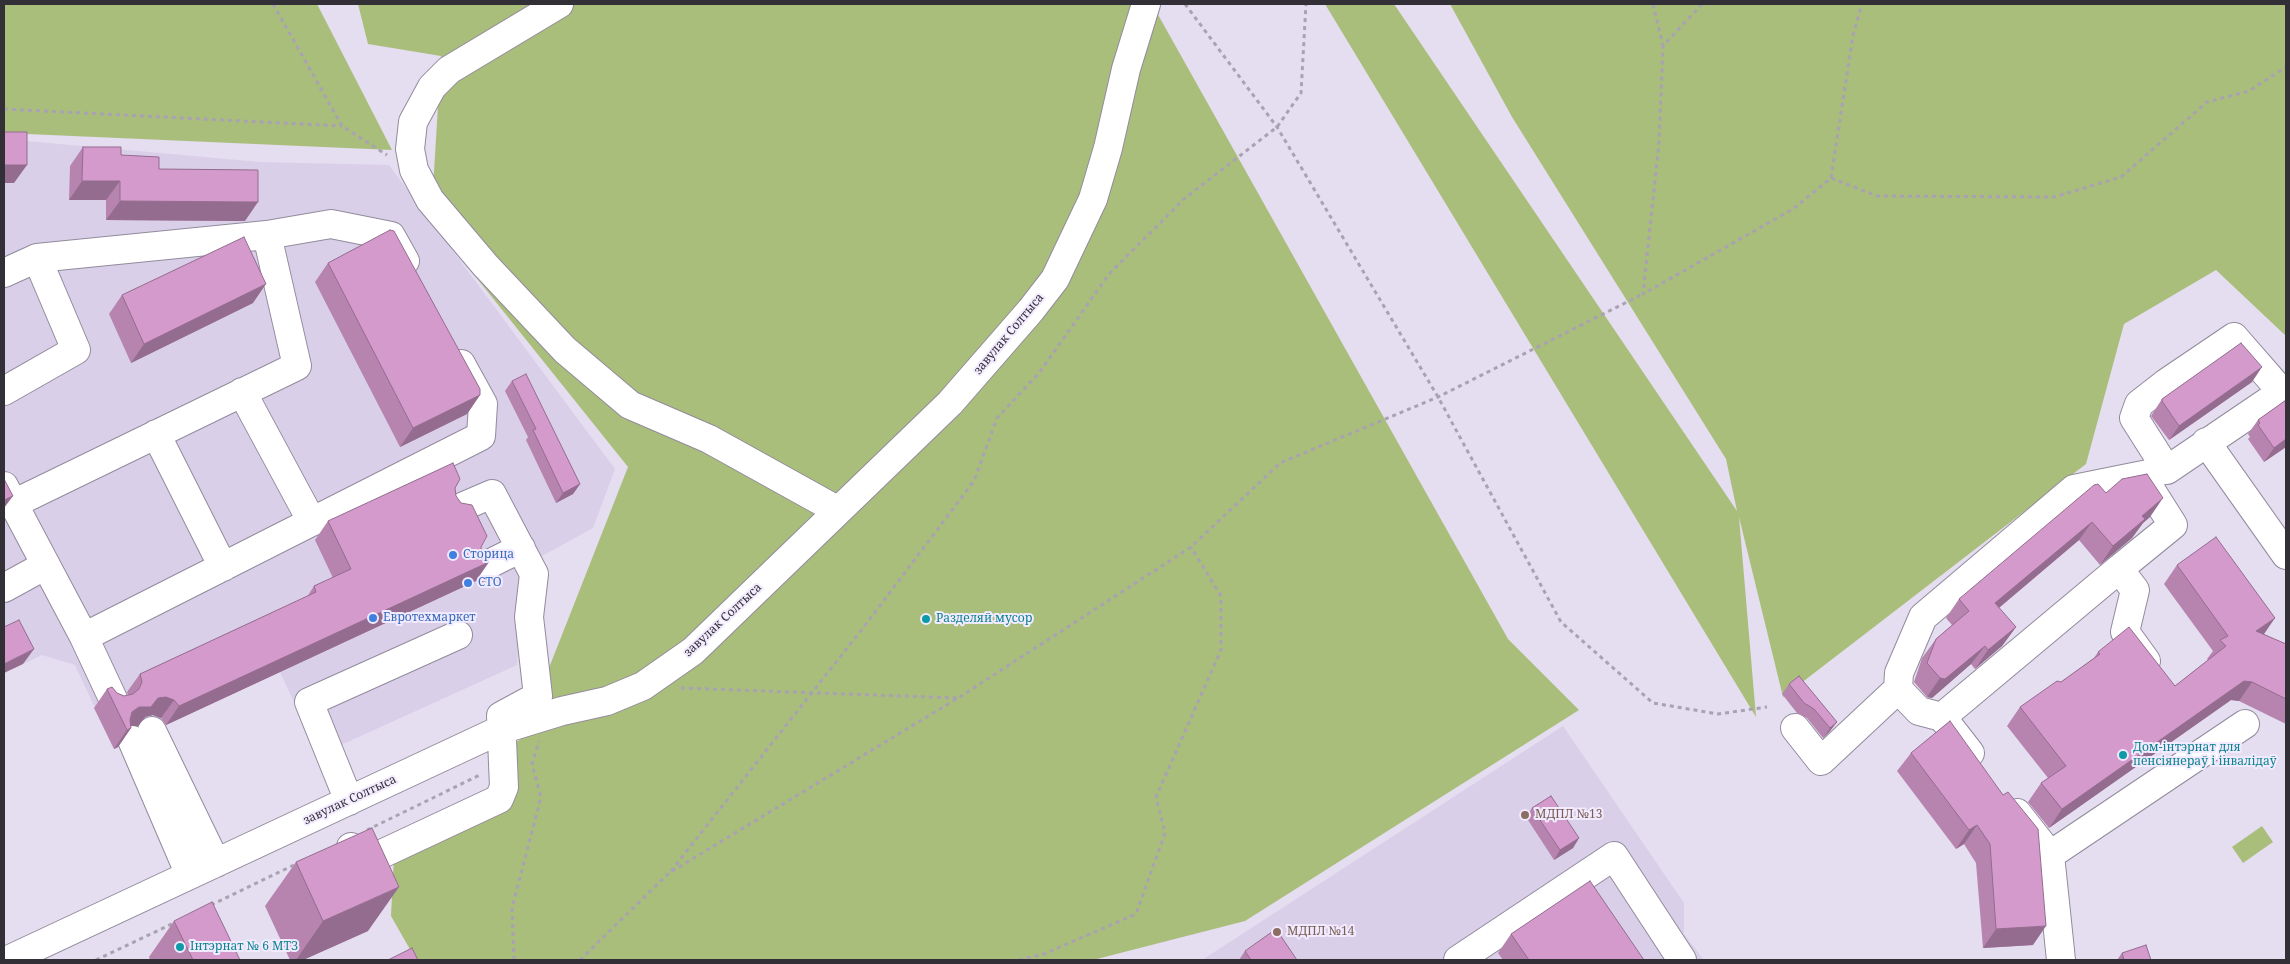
<!DOCTYPE html>
<meta charset="utf-8">
<style>
body{margin:0}
#map{position:relative;width:2290px;height:964px;overflow:hidden;background:#e5ddf0;font-family:"Noto Serif",serif}
canvas{display:block}
.frame{position:absolute;inset:0;border:5px solid #322f36;pointer-events:none}
</style>
<div id="map">
<canvas width="2290" height="964"></canvas>
<div class="frame"></div>
</div>
<script>
const c = document.querySelector('canvas').getContext('2d');
c.lineJoin = 'round';
function paint(path, color) { c.fillStyle = color; c.fill(path, 'evenodd'); }
const toPath = rows => new Path2D(rows.map(r => 'M' + r).join(''));
function strokePath(path, color, width, dash) { c.strokeStyle = color; c.lineWidth = width; c.lineCap = dash ? 'butt' : 'round'; c.setLineDash(dash || []); c.stroke(path); }
function drawText(font, color, halo, rows, align = 'center') {
  c.font = font + ' "Noto Serif",serif'; c.lineWidth = 4; c.setLineDash([]); c.textBaseline = 'middle'; c.strokeStyle = halo; c.fillStyle = color; for (const [text, x, y, turn = 0] of rows) {
    c.save(); c.translate(x, y); c.rotate((+turn || 0) * Math.PI / 180); c.textAlign = isNaN(turn) ? turn : align; if (halo) c.strokeText(text, 0, 0); c.fillText(text, 0, 0); c.restore();
  }
}
paint(toPath([
 [4,139,260,162,389,165,615,469,593,528,524,566,517,665,319,755,280,672,114,749,75,665,42,655,4,673],
 [1563,726,1684,903,1684,934,1704,960,1202,960]
]), '#dacfe9');
paint(toPath([
 [4,4,317,4,392,150,4,133],
 [358,4,1152,4,1508,639,1579,710,1245,921,1093,960,416,960,391,916,394,856,509,802,510,746,521,739,628,467,431,221,441,56,368,44],
 [1325,4,1394,4,1737,511,1726,459,1512,117,1450,4,2286,4,2286,336,2216,270,2124,324,2086,464,1783,697,1739,517,1756,717],
 [2262,826,2273,842,2243,863,2232,847]
]), '#aabe7c');
const minor = toPath([
 [559,4,449,70,432,87,413,122,410,149,414,170,430,200,485,265,565,350,630,405,709,439,837,510],
 [4,273,37,258,267,235,331,224,391,236,405,261],
 [2234,337,2282,392,2167,470,2134,418,2139,404,2166,383,2234,337],
 [4,391,76,350,37,258],
 [242,392,312,522],
 [156,434,223,567],
 [2206,442,2286,555],
 [4,486,84,637,481,436,483,404,461,364],
 [13,504,297,366,267,235],
 [483,567,521,548],
 [2119,569,2173,525,2142,476],
 [4,588,46,565],
 [84,637,113,699],
 [1898,689,1899,673,1923,617,2074,489,2158,472],
 [1942,717,2119,569,2135,590,2125,632,2146,661],
 [1795,728,1821,761,1898,689,1919,711,1942,717,1970,753],
 [152,731,216,863],
 [132,740,190,875],
 [349,801,309,702,458,635],
 [2017,813,2050,855],
 [351,847,360,857,373,858,499,799,504,787,501,716,538,696,529,617,534,574,492,494,457,509],
 [8,960,500,730,562,711,607,701,643,686,693,651,950,403,1031,310,1055,279,1093,199,1108,148,1126,69,1146,4],
 [1458,960,1614,856,1682,960],
 [2061,960,2050,855,2245,724]
]);
strokePath(minor, '#928b9c', 30);
strokePath(toPath([
 [273,4,342,126,387,155],
 [1185,4,1277,127,1438,397,1561,622,1653,703,1718,714,1767,707],
 [1653,4,1663,46],
 [1702,4,1663,46,1659,143,1643,294,1793,209,1831,178,1877,196,2054,197,2121,177,2207,102,2249,91,2286,67],
 [4,109,342,126],
 [1831,178,1853,35,1862,4],
 [681,688,957,698],
 [367,830,482,774],
 [671,871,863,628,974,481,997,418,1039,373,1109,274,1184,199,1277,127,1301,93,1306,4],
 [211,905,296,864],
 [96,960,176,922],
 [514,960,512,908,541,797,532,764,539,741],
 [580,960,669,873,958,698,1191,547,1280,463,1438,397,1643,294],
 [1019,960,1044,954,1136,914,1165,833,1156,797,1221,650,1221,596,1191,547]
]), '#a8a2b1', 3, [4, 4]);
strokePath(minor, '#fff', 28);
paint(toPath([
 [83,147,121,155,159,169,245,221,106,220,106,200,69,200,70,166],
 [328,263,480,395,467,414,400,447,315,282],
 [122,295,253,303,131,363,109,314],
 [512,381,580,484,573,494,556,503,526,440,528,437,505,391],
 [2252,382,2169,440,2151,416,2162,399],
 [2286,400,2286,447,2264,462,2248,439,2250,437,2248,434,2258,420],
 [455,488,456,496,481,547,476,581,166,725,161,718,153,715,145,717,138,726,131,726,131,728,118,747,114,749,94,708,107,689,124,696,128,695,127,692,140,674,307,597,314,586,333,578,315,540,328,521],
 [2106,493,2150,517,2143,523,2132,538,2100,565,2079,540,1999,608,2016,627,2002,646,1975,669,1971,664,1932,698,1927,697,1914,682,1922,658,1936,639,1952,625,1946,618,1959,599],
 [2177,565,2264,635,2286,644,2286,724,2239,701,2231,700,2049,828,2028,802,2041,783,2048,778,2007,726,2020,707,2061,682,2094,658,2098,652,2175,686,2208,660,2207,659,2213,651,2164,584],
 [1789,684,1837,722,1830,731,1823,738,1807,718,1797,713,1782,694],
 [1950,721,2033,945,1983,948,1976,863,1964,844,1956,849,1897,771,1911,753],
 [1532,808,1579,838,1573,848,1554,860,1526,817],
 [296,862,368,931,303,960,290,960,265,906],
 [174,921,240,960,150,960,149,957],
 [1511,934,1644,960,1503,960,1498,953],
 [1245,951,1297,960,1239,960],
 [2122,953,2151,960,2117,960]
]), '#b684af');
paint(toPath([
 [4,165,27,165,14,183,4,183],
 [82,181,120,181,106,200,69,200],
 [120,201,258,202,245,221,106,220],
 [266,284,253,303,131,363,144,344],
 [2262,367,2252,382,2169,440,2179,426],
 [480,395,467,414,400,447,413,428],
 [2286,439,2286,447,2264,462,2274,448],
 [580,484,573,494,556,503,563,493],
 [13,496,4,508,4,500],
 [2163,498,2150,517,2143,523,2132,538,2100,565,2113,546,2142,516],
 [2092,522,2079,540,1982,622,1995,603],
 [489,562,476,581,166,725,179,706],
 [2275,618,2262,637,2256,631],
 [2016,627,2002,646,1975,669,1988,650],
 [1985,646,1971,664,1932,698,1927,697,1940,678],
 [34,649,23,664,4,673,4,664],
 [2244,681,2252,682,2239,701,2231,700,2049,828,2062,809],
 [166,697,174,700,161,718,153,715,145,717,138,726,125,726,132,712,139,707,158,698],
 [1837,722,1830,731,1823,738,1830,728],
 [131,728,118,747,114,749,127,730],
 [1977,825,1964,844,1956,849,1969,830],
 [1579,838,1573,848,1554,860,1560,850],
 [399,887,368,931,303,960,296,960,323,921],
 [2046,926,2033,945,1983,948,1996,929]
]), '#946c8f');
const building = toPath([
 [4,132,27,132,27,165,4,165,4,132],
 [83,147,121,147,121,155,159,157,159,169,258,170,258,202,120,201,120,181,82,181,83,147],
 [390,230,394,231,480,389,480,395,413,428,328,263,390,230],
 [244,237,266,284,144,344,122,295,244,237],
 [2241,343,2262,367,2179,426,2162,401,2162,399,2241,343],
 [526,374,580,484,563,493,533,430,536,429,512,381,526,374],
 [2286,400,2286,439,2274,448,2258,425,2260,423,2258,420,2286,400],
 [453,463,460,479,455,488,456,496,461,503,472,505,487,536,481,547,482,555,489,562,179,706,174,700,166,697,158,698,151,707,139,707,132,712,130,720,131,728,127,730,107,689,112,687,117,693,124,696,133,694,139,689,142,682,140,674,316,592,314,586,351,569,328,521,453,463],
 [2147,474,2163,498,2142,516,2145,519,2113,546,2092,522,1995,603,2016,627,1988,650,1985,646,1945,679,1940,678,1927,663,1936,639,1969,611,1959,599,2094,485,2098,484,2106,493,2122,479,2147,474],
 [4,479,13,496,4,500,4,479],
 [2216,537,2275,618,2256,631,2286,644,2286,699,2252,682,2244,681,2062,809,2041,783,2066,766,2020,707,2057,681,2061,682,2100,654,2098,652,2129,627,2175,686,2226,646,2220,640,2228,636,2177,565,2216,537],
 [19,620,34,649,4,664,4,627,19,620],
 [1799,676,1837,722,1830,728,1814,709,1804,703,1789,684,1799,676],
 [1950,721,2003,795,2008,792,2038,829,2046,926,1996,929,1990,844,1977,825,1969,830,1911,753,1950,721],
 [1551,796,1579,838,1560,850,1532,808,1551,796],
 [372,828,399,887,323,921,296,862,372,828],
 [1590,881,1644,960,1529,960,1511,934,1590,881],
 [212,902,240,960,193,960,174,921,212,902],
 [1276,929,1297,960,1251,960,1245,951,1276,929],
 [2146,945,2151,960,2124,960,2122,953,2146,945],
 [412,948,418,960,388,960,412,948]
]);
paint(building, '#d49acc');
strokePath(building, '#946c8f', 1);
for (const [x, y, r, color] of [
 [453,555,5,"#3f7fe0"],
 [468,583,5,"#3f7fe0"],
 [373,618,5,"#3f7fe0"],
 [926,619,5,"#0f9aa8"],
 [2123,755,5,"#0f9aa8"],
 [1525,815,5,"#8d6e63"],
 [1277,932,5,"#8d6e63"],
 [180,947,5,"#0f9aa8"]
]) { const dot = new Path2D(); dot.arc(x, y, r, 0, 2 * Math.PI); c.fillStyle = color; c.fill(dot); strokePath(dot, '#f2eafe', 2); }
drawText('12px', '#322f36', '#f2eafe', [
 ["завулак Солтыса",1009,334,-50],
 ["завулак Солтыса",723,620,-43],
 ["завулак Солтыса",350,800,-25]
]);
drawText('12px', '#366cbe', '#f2eafe', [
 ["Сторица",463,555],
 ["СТО",478,583],
 ["Евротехмаркет",383,618]
], 'left');
drawText('12px', '#0d838f', '#f2eafe', [
 ["Разделяй мусор",936,619],
 ["Дом-інтэрнат для",2133,748],
 ["пенсіянераў і інвалідаў",2133,762],
 ["Інтэрнат № 6 МТЗ",190,947]
], 'left');
drawText('12px', '#785e54', '#f2eafe', [
 ["МДПЛ №13",1535,815],
 ["МДПЛ №14",1287,932]
], 'left');
</script>
